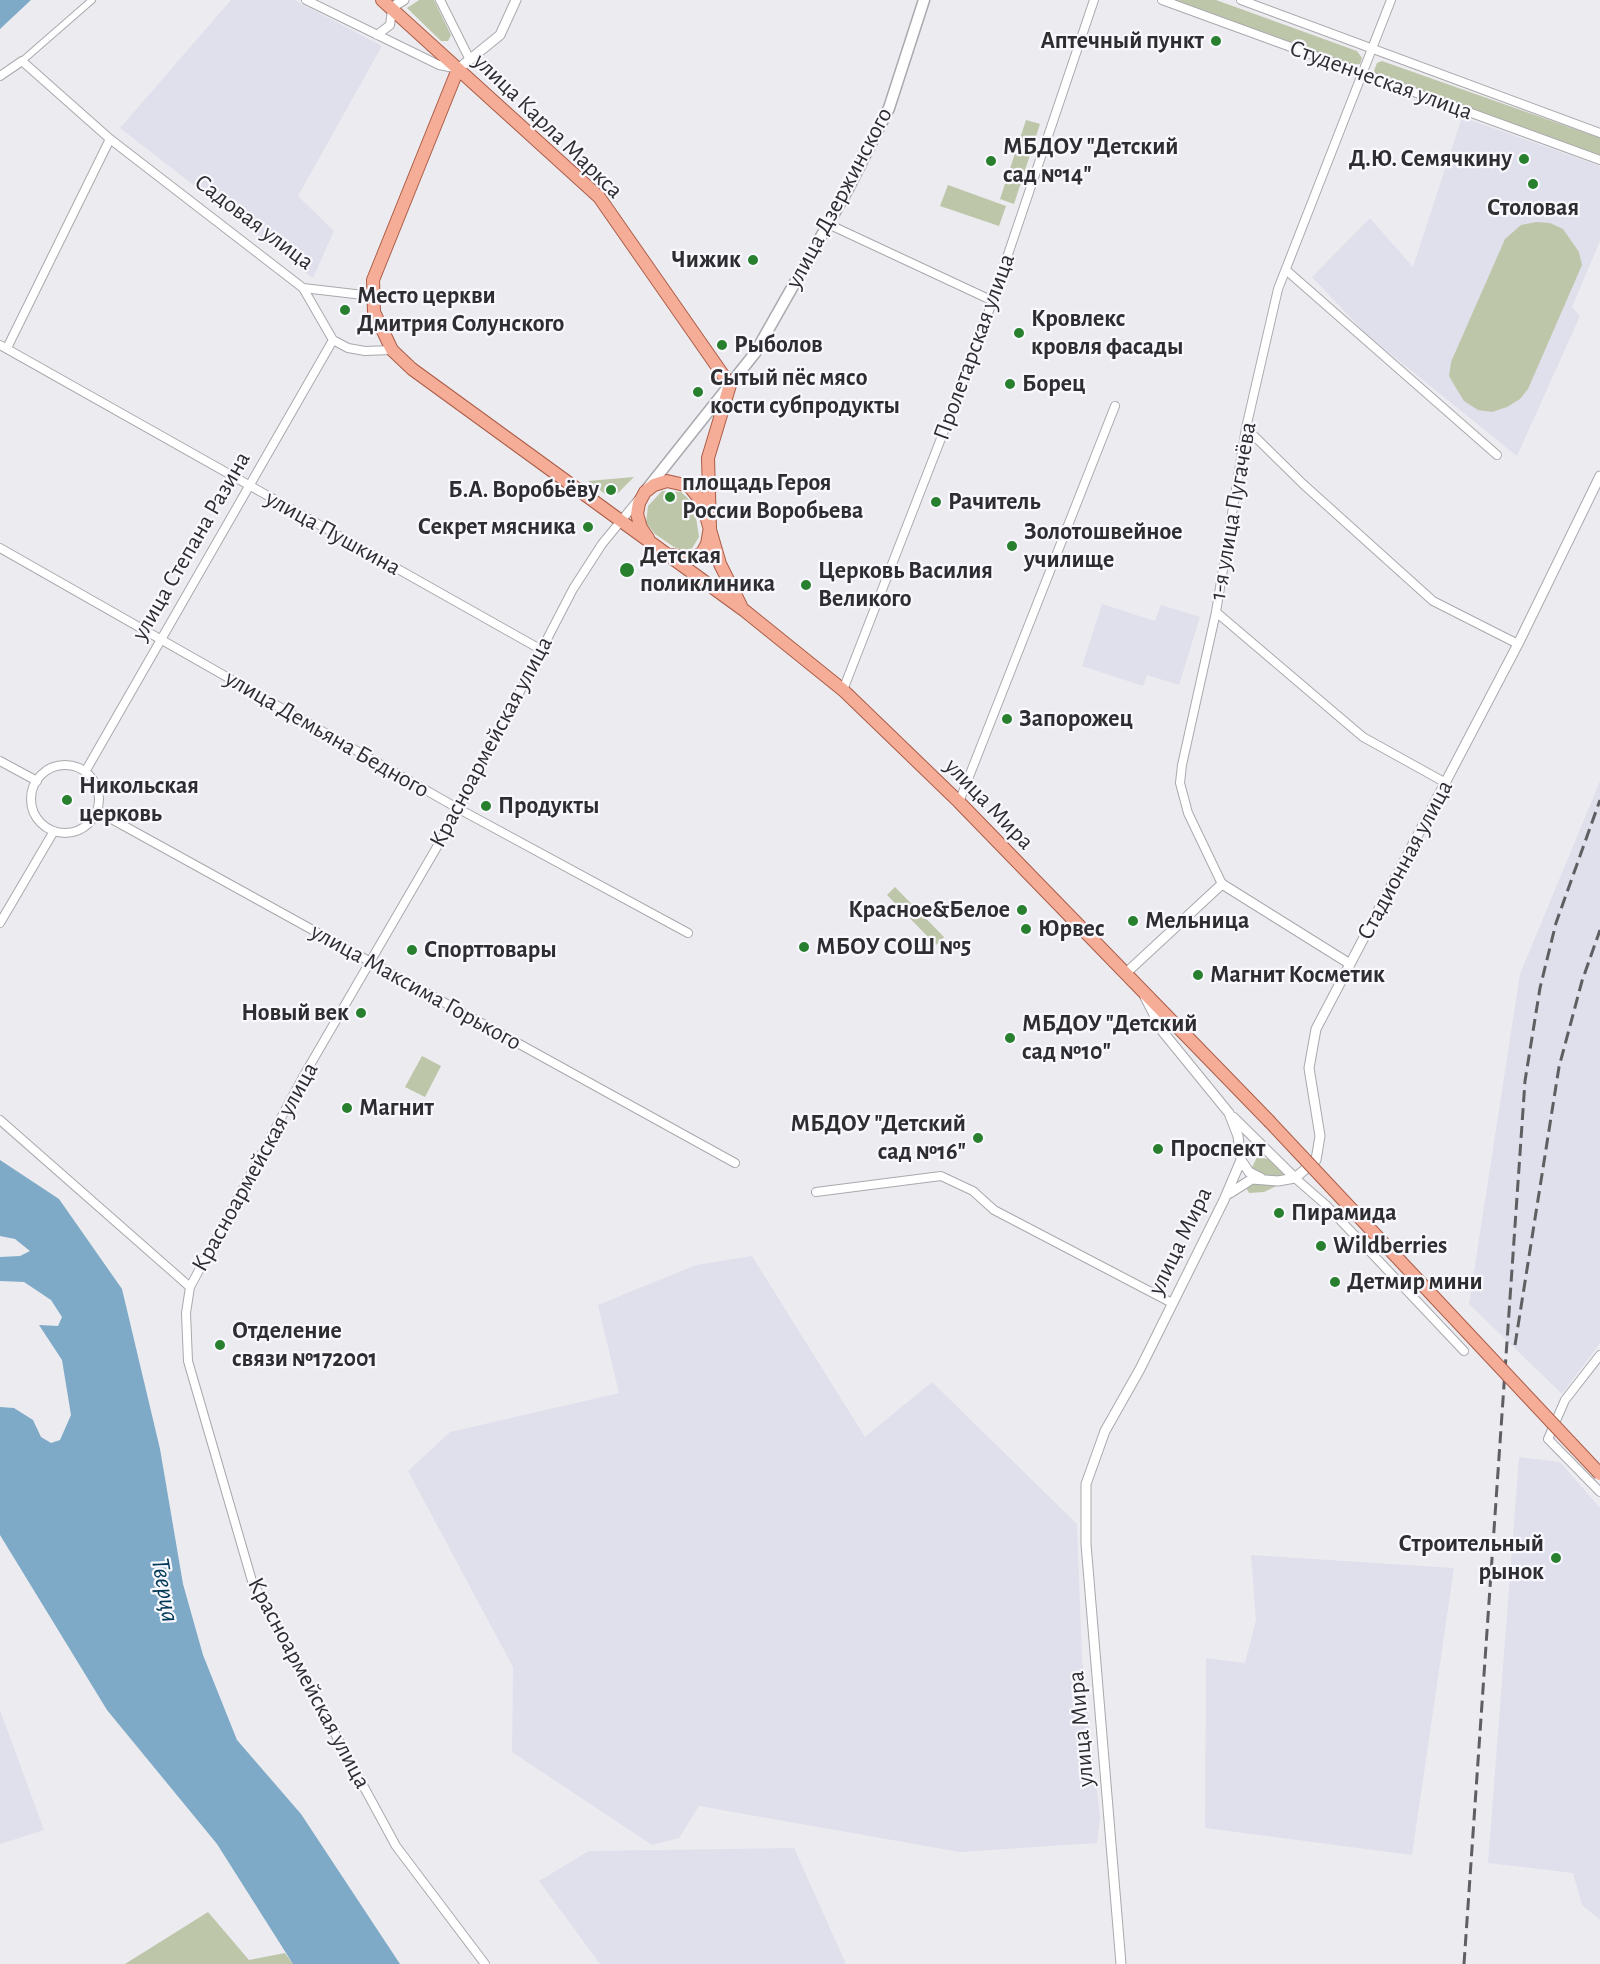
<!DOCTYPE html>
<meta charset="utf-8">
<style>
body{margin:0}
canvas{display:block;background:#ebebf0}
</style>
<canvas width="1600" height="1964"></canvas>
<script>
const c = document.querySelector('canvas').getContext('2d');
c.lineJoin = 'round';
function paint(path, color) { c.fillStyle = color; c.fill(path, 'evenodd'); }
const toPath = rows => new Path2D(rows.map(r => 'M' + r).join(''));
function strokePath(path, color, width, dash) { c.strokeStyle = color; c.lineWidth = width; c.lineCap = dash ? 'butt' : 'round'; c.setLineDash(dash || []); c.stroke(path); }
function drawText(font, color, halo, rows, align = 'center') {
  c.font = font + ' "Alegreya Sans",sans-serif'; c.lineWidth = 4.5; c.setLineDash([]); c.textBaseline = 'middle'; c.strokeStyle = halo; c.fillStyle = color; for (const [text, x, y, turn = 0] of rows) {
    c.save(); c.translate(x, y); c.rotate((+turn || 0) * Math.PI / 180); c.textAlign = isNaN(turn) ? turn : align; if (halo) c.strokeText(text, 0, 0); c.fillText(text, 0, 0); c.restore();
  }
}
paint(toPath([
 [231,0,294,0,382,46,298,196,334,231,313,278,120,128],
 [1462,117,1600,166,1600,241,1572,307,1580,316,1517,456,1367,335,1312,277,1370,218,1413,267],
 [1102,604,1155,621,1161,605,1200,617,1179,685,1147,675,1143,686,1082,666],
 [1600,781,1600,1343,1562,1394,1469,1304,1520,974],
 [752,1256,865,1437,932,1382,1077,1524,1082,1658,1100,1818,1097,1843,960,1852,699,1806,679,1838,652,1845,512,1752,513,1667,408,1471,450,1432,619,1393,598,1305,696,1265],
 [1519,1457,1560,1462,1600,1508,1600,1920,1582,1905,1573,1873,1488,1863],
 [1251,1555,1454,1568,1412,1855,1205,1828,1206,1658,1245,1663,1256,1620],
 [0,1710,44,1830,0,1844],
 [794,1848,846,1964,600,1964,539,1881,589,1851]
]), '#e0e0ed');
paint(toPath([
 [419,0,434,0,451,35,448,41,441,41,407,8],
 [1170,0,1216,0,1357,51,1362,58,1360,64,1350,65],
 [1382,61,1600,138,1600,157,1377,76,1374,71,1377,63],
 [1026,120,1040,124,1014,204,1000,199],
 [948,185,1006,206,999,226,940,206],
 [1536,222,1550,223,1563,229,1579,252,1582,265,1528,389,1520,399,1507,407,1492,412,1478,410,1464,401,1456,388,1449,376,1451,362,1505,239,1521,225],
 [634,477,617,494,605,494,588,481],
 [662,491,681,492,694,504,699,537,691,550,685,551,674,547,655,534,646,523,648,506],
 [895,887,944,937,936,945,887,895],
 [422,1056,441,1066,425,1097,405,1087],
 [1257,1157,1268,1159,1287,1177,1287,1181,1264,1192,1249,1193,1244,1184],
 [208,1912,249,1960,285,1953,293,1964,125,1964]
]), '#bec6a9');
paint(toPath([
 [0,0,31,0,0,29],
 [0,1160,59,1199,122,1289,160,1449,183,1584,203,1655,237,1740,301,1814,400,1964,293,1964,217,1844,107,1710,0,1535,0,1407,14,1408,33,1420,41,1437,51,1443,60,1440,71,1415,62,1360,39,1325,58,1326,62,1317,51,1300,24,1282,0,1281,0,1257,20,1256,30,1251,15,1239,0,1236]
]), '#7eaac7');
const pedestrian = toPath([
 [22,61,92,0]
]);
const minor = toPath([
 [306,0,439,65,454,68],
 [440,0,470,60],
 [1162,0,1600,160],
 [1241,0,1600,133],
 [377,35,390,25,392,10],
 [0,76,22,61,110,139,303,288,372,296],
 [828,224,993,301],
 [1286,270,1497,455],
 [303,288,333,340,348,348,365,351,392,350],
 [0,345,540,649],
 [7,348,110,139],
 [1246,428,1303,484,1433,601,1518,644],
 [0,548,459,809,688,933],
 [1216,612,1363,737,1446,783],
 [843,690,977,346,1094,0],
 [0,761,37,781],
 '31 799a34 34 0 1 1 68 0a34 34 0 1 1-68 0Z',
 [85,772,333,340],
 [959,802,1115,406],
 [97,811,735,1163],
 [1222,884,1188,813,1180,783,1182,765,1216,612,1246,428,1278,289,1391,0],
 [0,923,54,831],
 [0,1120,190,1287],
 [1295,1178,1326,1205,1464,1351],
 [816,1192,941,1176,973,1191,994,1210,1172,1303],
 [1600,1355,1565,1400,1548,1439,1600,1492],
 [485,1964,396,1846,252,1581,188,1361,186,1313,190,1287,303,1077,459,809,573,589,602,544,639,499]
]);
const tertiary = toPath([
 [391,8,404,0],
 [458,69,500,35,516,0],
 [1126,973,1222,884,1350,964],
 [1233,1117,1295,1178],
 [1241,1160,1249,1172,1261,1178],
 [1230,1193,1252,1179,1278,1181,1295,1178,1316,1160,1320,1136,1309,1068,1316,1029,1518,644,1600,476],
 [1121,1964,1086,1544,1086,1484,1105,1431,1140,1369,1224,1200,1241,1160,1238,1136,1229,1113,1163,1032,1145,997]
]);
const secondary = toPath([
 [647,489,755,353,848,189,889,108,924,0]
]);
const primary = toPath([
 [382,0,599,197,730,385,708,458,710,527,707,544,702,553,691,558,672,555],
 [458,69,373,280,374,312,392,350,412,369,745,611,843,690,959,802,1269,1121],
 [648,538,641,528,637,514,639,503,645,492,654,485,667,481,689,486,702,502,720,564,741,606]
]);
strokePath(pedestrian, '#a9a9ae', 8);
strokePath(minor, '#a9a9ae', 10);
strokePath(tertiary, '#a9a9ae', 11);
strokePath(secondary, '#a9a9ae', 13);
strokePath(primary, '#ac5d47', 14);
strokePath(pedestrian, '#fff', 6);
strokePath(minor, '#fff', 8);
strokePath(tertiary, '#fff', 9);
strokePath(secondary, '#fff', 10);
strokePath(primary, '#f6ad98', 12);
strokePath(toPath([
 [1515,1345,1559,1067,1582,981,1600,930],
 [1464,1964,1525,1081,1540,988,1556,923,1600,800]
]), '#5f5f62', 3, [12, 6]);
const primaryBridge = toPath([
 [1269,1121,1600,1474]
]);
strokePath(primaryBridge, '#ac5d47', 14, []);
strokePath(primaryBridge, '#f6ad98', 12);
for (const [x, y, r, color] of [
 [1216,41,6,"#28802f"],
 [1524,159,6,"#28802f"],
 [991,161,6,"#28802f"],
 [1533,184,6,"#28802f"],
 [753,260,6,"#28802f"],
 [345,310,6,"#28802f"],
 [1019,333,6,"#28802f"],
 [722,345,6,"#28802f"],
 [1010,384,6,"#28802f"],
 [698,392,6,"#28802f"],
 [611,490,6,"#28802f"],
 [670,497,6,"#28802f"],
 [936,502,6,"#28802f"],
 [588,527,6,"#28802f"],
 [1012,546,6,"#28802f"],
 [627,570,8,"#28802f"],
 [806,585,6,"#28802f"],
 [1007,719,6,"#28802f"],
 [67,800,6,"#28802f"],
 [486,806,6,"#28802f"],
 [1022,910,6,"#28802f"],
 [1133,921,6,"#28802f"],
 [1026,929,6,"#28802f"],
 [804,947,6,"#28802f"],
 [412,950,6,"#28802f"],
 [1198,975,6,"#28802f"],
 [361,1013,6,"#28802f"],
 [1010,1038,6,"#28802f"],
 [347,1108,6,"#28802f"],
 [978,1138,6,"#28802f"],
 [1158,1149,6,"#28802f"],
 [1279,1213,6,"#28802f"],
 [1321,1246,6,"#28802f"],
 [1335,1282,6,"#28802f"],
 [220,1345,6,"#28802f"],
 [1556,1558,6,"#28802f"]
]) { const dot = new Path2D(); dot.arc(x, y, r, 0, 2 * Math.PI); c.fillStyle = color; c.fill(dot); strokePath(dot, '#f8f8fe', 2); }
drawText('bold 24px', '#2e2e30', '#f8f8fe', [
 ["Аптечный пункт",1204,41,"right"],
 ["МБДОУ \"Детский",1003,147],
 ["сад №14\"",1003,175],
 ["Д.Ю. Семячкину",1512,159,"right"],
 ["Столовая",1533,208,"center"],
 ["Чижик",741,260,"right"],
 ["Место церкви",357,296],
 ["Дмитрия Солунского",357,324],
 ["Кровлекс",1031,319],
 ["кровля фасады",1031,347],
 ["Рыболов",734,345],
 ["Сытый пёс мясо",710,378],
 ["кости субпродукты",710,406],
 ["Борец",1022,384],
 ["площадь Героя",682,483],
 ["России Воробьева",682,511],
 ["Б.А. Воробьёву",599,490,"right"],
 ["Рачитель",948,502],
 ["Секрет мясника",576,527,"right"],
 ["Золотошвейное",1024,532],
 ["училище",1024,560],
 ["Детская",640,556],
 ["поликлиника",640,584],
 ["Церковь Василия",818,571],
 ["Великого",818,599],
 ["Запорожец",1019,719],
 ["Никольская",79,786],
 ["церковь",79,814],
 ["Продукты",498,806],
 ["Красное&Белое",1010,910,"right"],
 ["Мельница",1145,921],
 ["Юрвес",1038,929],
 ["МБОУ СОШ №5",816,947],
 ["Спорттовары",424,950],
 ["Магнит Косметик",1210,975],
 ["Новый век",349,1013,"right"],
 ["МБДОУ \"Детский",1022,1024],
 ["сад №10\"",1022,1052],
 ["Магнит",359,1108],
 ["МБДОУ \"Детский",966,1124,"right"],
 ["сад №16\"",966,1152,"right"],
 ["Проспект",1170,1149],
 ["Пирамида",1291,1213],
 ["Wildberries",1333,1246],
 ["Детмир мини",1347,1282],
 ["Отделение",232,1331],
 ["связи №172001",232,1359],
 ["Строительный",1544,1544,"right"],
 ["рынок",1544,1572,"right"]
], 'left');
drawText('24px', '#2e2e30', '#f8f8fe', [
 ["Студенческая улица",1381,80,20],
 ["улица Карла Маркса",548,126,44],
 ["улица Дзержинского",839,198,-62],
 ["Садовая улица",254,222,37],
 ["Пролетарская улица",974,347,-70],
 ["1-я улица Пугачёва",1233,511,-80],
 ["улица Пушкина",333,533,29],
 ["улица Степана Разина",191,546,-60],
 ["улица Демьяна Бедного",327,734,30],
 ["Красноармейская улица",491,742,-62],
 ["улица Мира",989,804,46],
 ["Стадионная улица",1405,860,-62],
 ["улица Максима Горького",416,987,29],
 ["Красноармейская улица",255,1167,-61],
 ["улица Мира",1180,1241,-64],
 ["Красноармейская улица",309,1683,62],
 ["улица Мира",1081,1729,-95]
]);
drawText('italic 26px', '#003956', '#f8f8fe', [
 ["Тверца",165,1590,80]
]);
</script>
